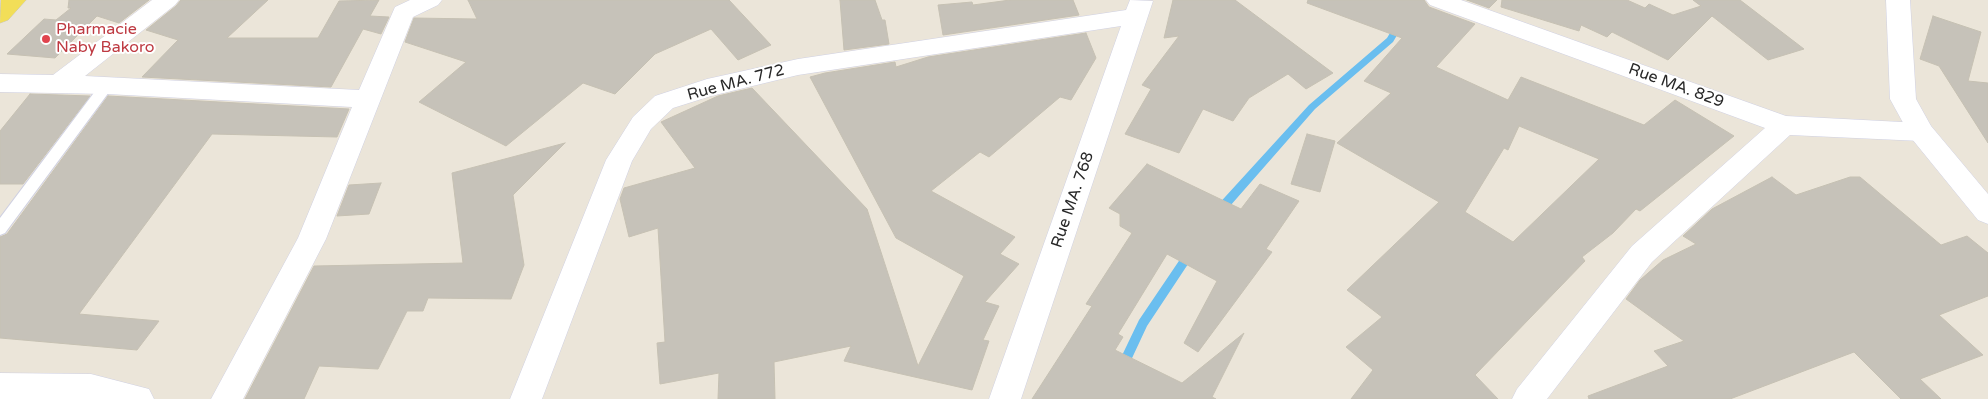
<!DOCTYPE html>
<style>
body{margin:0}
canvas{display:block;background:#ebe5d9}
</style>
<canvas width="1988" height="399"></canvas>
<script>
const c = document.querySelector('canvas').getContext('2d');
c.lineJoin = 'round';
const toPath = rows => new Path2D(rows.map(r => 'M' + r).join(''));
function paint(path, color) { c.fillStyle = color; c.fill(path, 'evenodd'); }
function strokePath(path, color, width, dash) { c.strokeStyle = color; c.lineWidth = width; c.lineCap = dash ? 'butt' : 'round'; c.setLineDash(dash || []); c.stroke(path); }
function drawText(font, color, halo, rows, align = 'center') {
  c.font = font + ' "Varela Round",sans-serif'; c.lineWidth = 4; c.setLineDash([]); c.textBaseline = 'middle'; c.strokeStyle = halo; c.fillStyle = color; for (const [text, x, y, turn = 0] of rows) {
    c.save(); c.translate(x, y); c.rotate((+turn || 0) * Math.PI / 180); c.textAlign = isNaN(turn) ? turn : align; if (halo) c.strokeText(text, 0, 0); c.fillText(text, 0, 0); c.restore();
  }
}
paint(toPath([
 [1399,22,1403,25,1393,42,1315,109,1223,214,1215,214,1214,211,1215,208,1309,105,1387,38,1396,23,1399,22],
 [1191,248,1195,249,1196,252,1147,326,1126,371,1122,373,1118,371,1116,368,1139,320,1187,249,1191,248]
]), '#6abeef');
const building = toPath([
 [69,0,149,0,119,23,97,16,55,58,7,54,44,19,56,20,71,8,68,8,69,0],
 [181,0,268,0,227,38,318,38,339,1,379,0,370,16,389,17,381,34,363,29,331,87,142,77,178,40,146,30,176,6,181,0],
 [468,0,729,0,771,45,738,60,711,29,655,54,615,94,583,83,506,146,419,102,466,62,405,42,414,18,477,19,468,0],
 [840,0,875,0,882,20,885,20,889,44,844,50,840,0],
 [1010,0,1073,0,1079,15,943,35,938,5,972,2,973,5,1010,0],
 [1173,0,1235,0,1333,73,1306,89,1288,74,1249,98,1233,121,1203,109,1179,153,1125,134,1151,89,1142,85,1179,36,1164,38,1173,0],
 [1308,0,1424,0,1429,7,1475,24,1436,67,1508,100,1521,77,1644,125,1675,100,1734,136,1640,211,1636,209,1613,233,1582,257,1585,261,1475,375,1498,399,1351,399,1373,370,1346,347,1382,317,1347,290,1439,202,1337,143,1391,93,1364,81,1402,38,1307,3,1308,0],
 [1519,126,1599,159,1513,242,1465,212,1504,148,1508,150,1519,126],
 [1467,0,1497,0,1489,8,1467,0],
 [1502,0,1627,0,1645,8,1649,4,1673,15,1701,6,1693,0,1740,0,1804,49,1768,60,1712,16,1668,60,1612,32,1607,37,1581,25,1579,31,1501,7,1502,0],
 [1933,16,1981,32,1968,81,1988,83,1988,143,1939,66,1920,59,1933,16],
 [1086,33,1096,58,1071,100,1060,97,989,157,980,152,931,191,1015,237,1000,254,1019,264,985,302,999,306,983,340,989,341,972,390,844,361,851,346,774,362,775,399,718,399,719,373,660,384,657,343,665,342,658,228,629,237,620,199,624,188,695,168,661,122,718,96,752,88,867,209,918,366,964,276,896,238,810,77,825,73,895,62,896,67,928,57,1086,33],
 [30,94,90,96,23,184,0,184,0,131,30,94],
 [108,96,349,109,337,137,212,134,79,314,159,321,137,350,0,338,0,237,7,234,108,96],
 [1307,134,1335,141,1320,192,1291,184,1307,134],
 [565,143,513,195,524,265,511,299,428,298,423,311,407,311,378,369,319,366,304,399,245,399,314,266,463,263,452,173,565,143],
 [1147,164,1241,209,1260,184,1299,201,1266,249,1272,252,1198,352,1184,343,1217,281,1167,254,1118,334,1123,337,1115,350,1182,383,1244,333,1212,397,1216,399,1032,399,1092,306,1086,304,1132,233,1120,226,1120,214,1109,208,1147,164],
 [1772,177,1796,195,1850,177,1860,177,1941,245,1967,236,1988,253,1988,296,1939,315,1983,355,1920,379,1941,399,1901,399,1854,352,1730,399,1589,399,1588,396,1668,366,1654,351,1684,341,1626,299,1640,280,1663,260,1696,244,1683,236,1712,209,1772,177],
 [381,183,369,214,337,216,349,185,381,183]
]);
paint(building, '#c6c2b9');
strokePath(building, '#c6c1b3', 1);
const lane = toPath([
 [107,80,114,85,112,88,5,233,0,235,0,218,102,82,107,80]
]);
const street = toPath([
 [152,0,179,0,175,5,85,76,359,90,395,7,410,0,442,0,438,5,413,17,326,239,243,399,211,399,298,238,352,107,107,94,0,92,0,74,53,75,152,0],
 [1130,0,1153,1,1021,399,989,399,1121,26,798,75,711,96,673,108,651,129,632,161,542,399,510,399,606,160,633,117,655,96,707,79,798,59,1126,10,1130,0],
 [1426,0,1461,0,1786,116,1921,123,1930,125,1934,132,1930,139,1921,141,1790,135,1652,262,1547,399,1512,399,1517,389,1632,246,1765,128,1430,5,1426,0],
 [0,373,91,374,149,389,154,399,0,399,0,373]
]);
const secondary = toPath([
 [1886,0,1910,0,1916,99,1931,126,1988,194,1988,224,1978,220,1912,139,1890,99,1886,0]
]);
const primary = toPath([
 [26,0,8,20,0,23,1,0,26,0]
]);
strokePath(lane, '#cfd0e2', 2);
strokePath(street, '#cfd0e2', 1);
strokePath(secondary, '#cfd0e2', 1);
strokePath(primary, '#c7c7c7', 1);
paint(lane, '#fff');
paint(street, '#fff');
paint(secondary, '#fff');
paint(primary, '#f2de58');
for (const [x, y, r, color] of [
 [46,39,5,"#e0444e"]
]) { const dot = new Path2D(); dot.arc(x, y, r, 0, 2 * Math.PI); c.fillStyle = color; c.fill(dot); strokePath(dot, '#fff', 2); }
drawText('16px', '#be3a42', '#fff', [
 ["Pharmacie",56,30],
 ["Naby Bakoro",56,48]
], 'left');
drawText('16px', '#282828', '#fff', [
 ["Rue MA. 772",736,83,-15],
 ["Rue MA. 829",1676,86,20],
 ["Rue MA. 768",1073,200,-71]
]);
</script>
